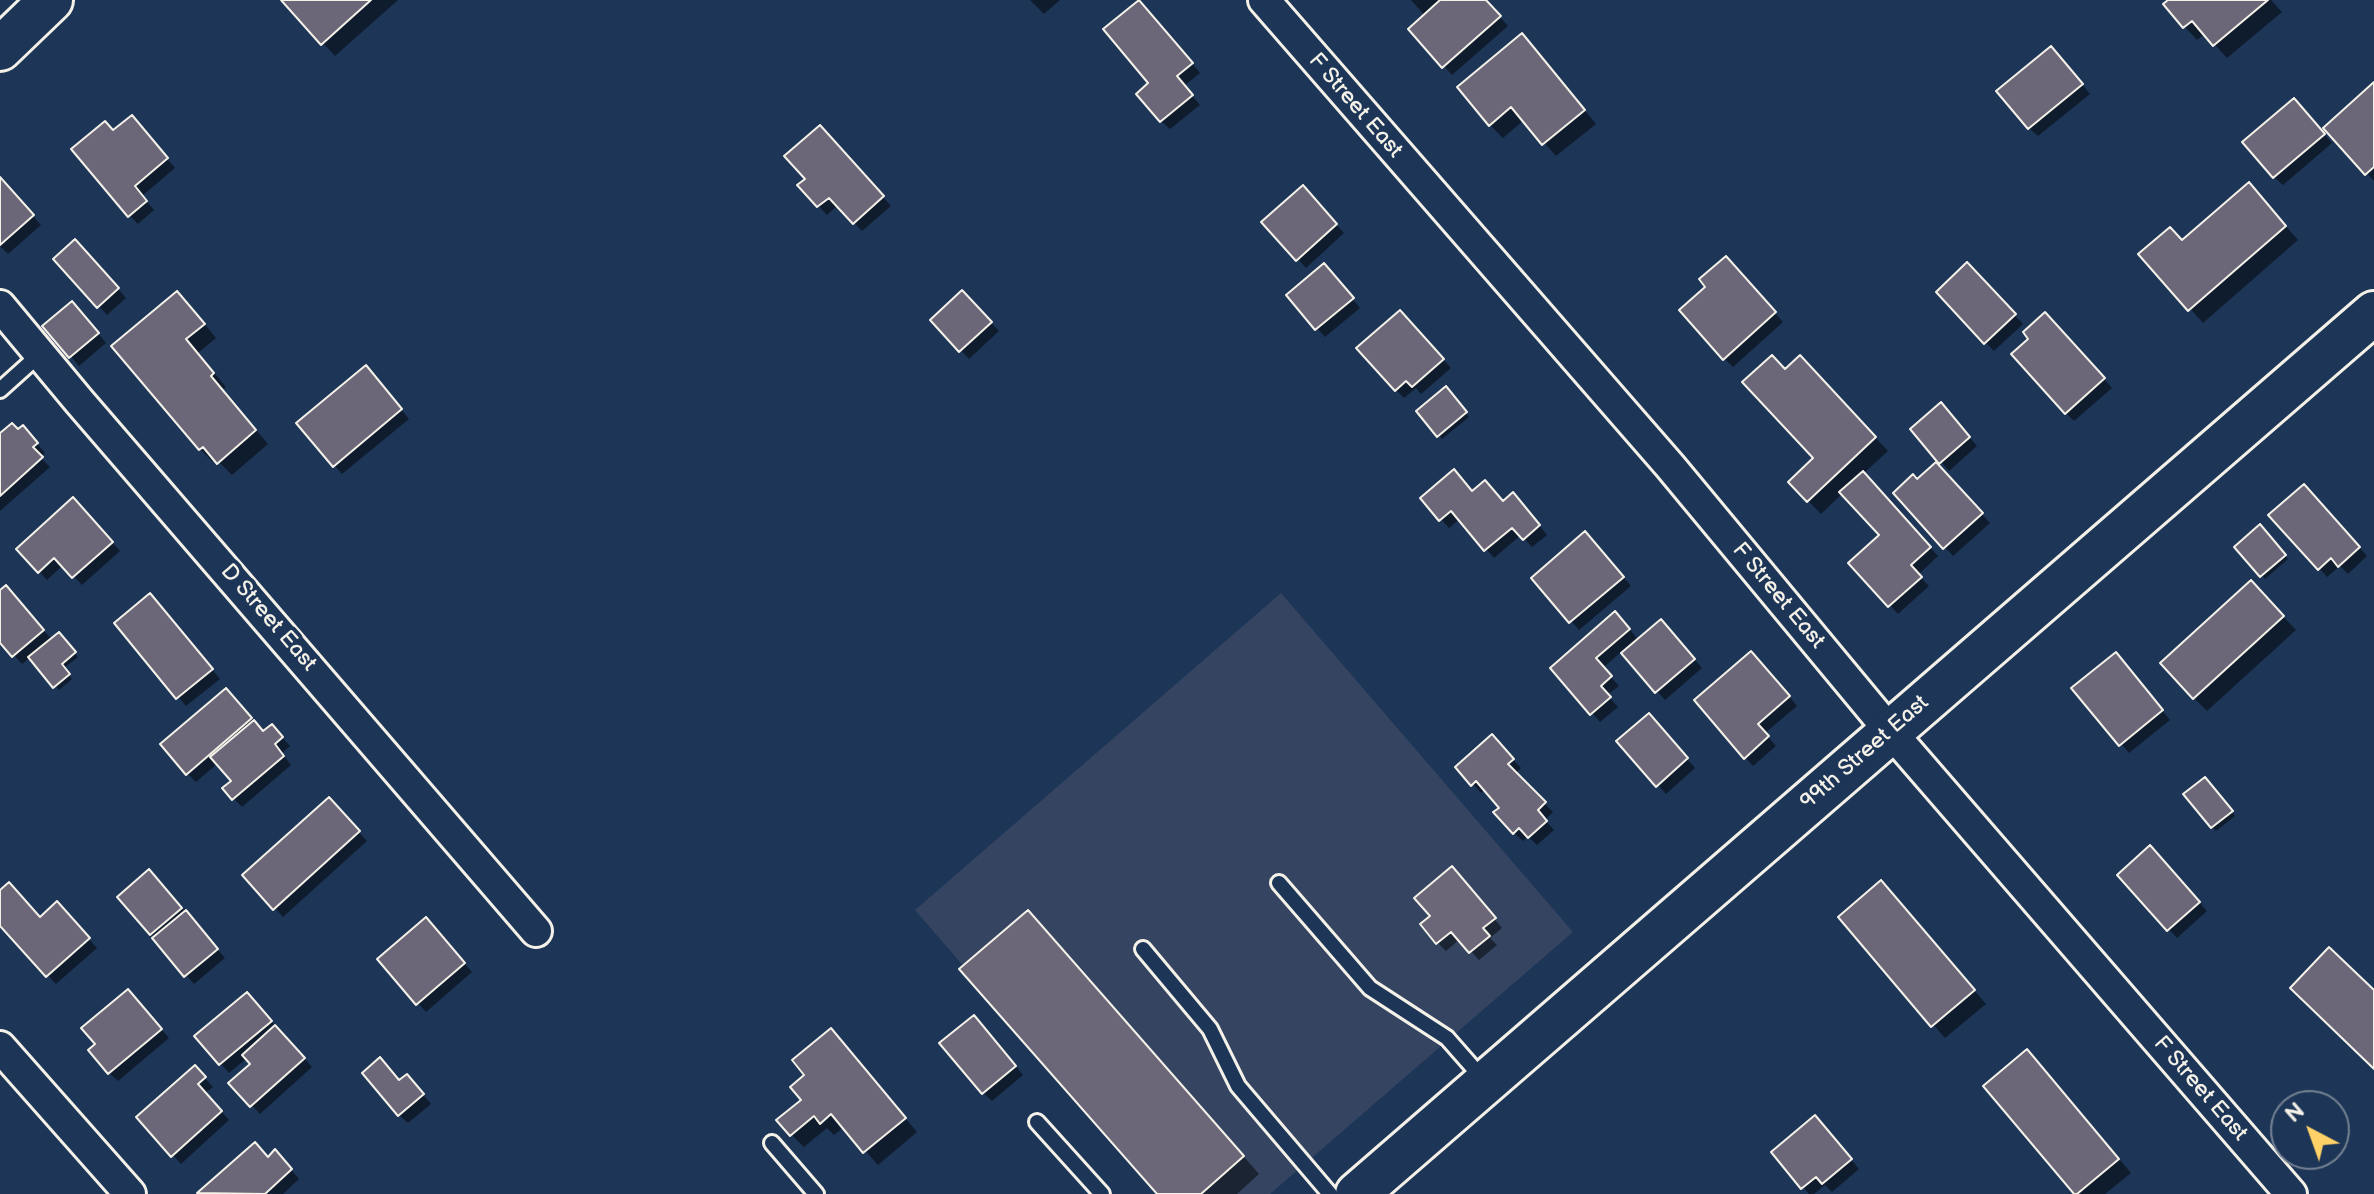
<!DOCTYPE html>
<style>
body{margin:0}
#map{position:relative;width:2374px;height:1194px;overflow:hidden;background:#1d3557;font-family:"Balsamiq Sans",sans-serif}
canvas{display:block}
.north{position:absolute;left:2270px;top:1090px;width:80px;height:80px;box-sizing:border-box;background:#1d3557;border:2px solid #738091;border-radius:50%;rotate:319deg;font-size:22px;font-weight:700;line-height:32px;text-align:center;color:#f4f1e8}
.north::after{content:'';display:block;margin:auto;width:28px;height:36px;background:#ffd166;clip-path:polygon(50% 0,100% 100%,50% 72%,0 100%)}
</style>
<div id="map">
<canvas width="2374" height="1194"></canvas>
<div class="north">N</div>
</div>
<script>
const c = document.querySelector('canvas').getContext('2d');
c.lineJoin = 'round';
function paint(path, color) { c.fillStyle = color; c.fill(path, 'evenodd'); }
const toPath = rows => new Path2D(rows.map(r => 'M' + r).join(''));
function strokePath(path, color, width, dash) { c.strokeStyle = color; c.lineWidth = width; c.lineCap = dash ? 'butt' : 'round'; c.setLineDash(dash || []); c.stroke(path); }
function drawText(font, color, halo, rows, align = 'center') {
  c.font = font + ' "Balsamiq Sans",sans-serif'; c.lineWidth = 8; c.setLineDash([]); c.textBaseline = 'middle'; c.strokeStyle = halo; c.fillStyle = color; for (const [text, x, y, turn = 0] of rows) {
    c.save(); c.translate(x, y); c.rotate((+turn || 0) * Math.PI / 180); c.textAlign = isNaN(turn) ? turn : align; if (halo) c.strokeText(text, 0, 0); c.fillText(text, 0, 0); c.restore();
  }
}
paint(toPath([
 [1281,593,1573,932,1270,1194,1160,1194,915,910]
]), '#344461');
paint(toPath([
 [283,0,398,0,335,56],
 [1030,0,1060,0,1044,14],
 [1411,0,1485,0,1508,26,1452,75,1411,29,1425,16],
 [2171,0,2271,0,2282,12,2227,58,2205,34,2197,40,2185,27,2166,5],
 [1148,10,1200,73,1184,86,1200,105,1170,129,1161,121,1151,84],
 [1535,49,1596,124,1556,156,1524,120,1503,138,1490,125],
 [2059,57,2090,94,2038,136,2029,128],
 [2374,85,2374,181,2326,128],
 [2303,109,2332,143,2283,185,2274,177],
 [140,126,175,168,142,196,154,210,138,224,129,215,114,132],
 [828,136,891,206,862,231,838,205,827,215,800,186,808,179],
 [0,179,41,225,8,254,0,246],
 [1311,196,1344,233,1306,268,1298,259],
 [2261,198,2298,240,2203,323,2141,254,2182,242],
 [84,250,126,298,107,315,55,259],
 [1967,265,2023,324,1994,351,1985,342],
 [1734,267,1783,322,1733,367,1724,358],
 [1332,274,1360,308,1325,337,1317,328],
 [962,293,999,331,969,359,933,320],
 [190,306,216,338,198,353,226,387,222,390,268,444,232,475,216,459,213,462,200,449,114,346],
 [81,312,106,343,79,366,45,326],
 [1408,321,1451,368,1421,394,1416,388,1404,398,1396,390],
 [2054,323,2112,388,2074,421,2066,413],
 [1786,371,1813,371,1888,451,1863,474,1938,556,1918,575,1929,586,1898,614,1851,563,1882,536,1843,493,1821,514,1790,482,1815,458],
 [374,376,409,419,342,474,334,465],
 [1450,393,1469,417,1442,439,1419,411],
 [1949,414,1977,446,1949,471,1913,429],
 [0,436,31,436,45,453,40,457,50,467,0,511],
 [1945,473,1990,523,1953,556,1896,493,1917,481],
 [1473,493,1503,503,1521,503,1547,535,1532,547,1521,535,1494,558,1460,519,1449,528,1441,519],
 [2312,495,2367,556,2348,574,2340,566,2327,577,2271,515],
 [81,508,120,551,82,585,63,565,47,580,18,549],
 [2260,527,2288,559,2265,579,2237,547],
 [1594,542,1631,586,1579,630,1534,578],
 [0,593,14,596,52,640,62,638,78,657,64,668,72,679,59,690,31,657,22,664,0,640],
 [2264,596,2296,630,2207,711,2194,698],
 [158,604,220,679,186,706,116,624],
 [1624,622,1639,641,1670,631,1702,668,1665,700,1622,651,1603,668,1619,686,1607,695,1618,707,1600,722,1552,668],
 [1760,662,1797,706,1765,733,1776,746,1753,766,1745,757],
 [2124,663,2170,720,2129,753,2074,688],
 [234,699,264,733,280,735,290,746,282,753,291,765,242,807,234,799,234,782,218,763,196,782,187,773],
 [1657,724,1695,768,1666,794,1658,785],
 [1500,746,1521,768,1515,774,1553,812,1545,820,1554,830,1537,845,1528,836,1523,841,1514,833,1502,808,1485,789,1481,793,1458,767],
 [2209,783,2235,816,2216,831,2186,795],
 [337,808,367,841,283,917,275,908],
 [2159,857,2207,911,2177,938,2120,875],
 [1460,878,1502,928,1490,938,1497,945,1479,960,1460,939,1446,951,1437,942,1433,916],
 [158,881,225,958,194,984,120,897],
 [0,893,40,919,65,912,97,948,56,984,0,923],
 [1893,896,1986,1004,1945,1038,1840,918],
 [434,929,472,972,426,1012,380,959],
 [1044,929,1259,1174,1237,1194,1160,1194],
 [136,1000,169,1038,118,1081,109,1073],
 [255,1003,312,1067,260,1114,231,1083,252,1064,247,1058,229,1073,197,1036],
 [982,1026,1023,1075,992,1101,983,1093],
 [831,1030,917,1132,878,1165,844,1127,834,1135,827,1128,804,1147,791,1134],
 [2040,1065,2131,1173,2105,1194,2076,1194],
 [203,1076,213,1087,205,1093,229,1120,181,1164,139,1118],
 [400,1082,415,1085,431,1104,408,1123,399,1115],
 [1824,1126,1859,1169,1832,1192,1825,1185,1814,1194,1809,1194,1774,1152],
 [268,1159,283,1160,299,1179,283,1194,200,1193]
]), '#0007');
const building = toPath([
 [281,0,371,0,321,45,281,0],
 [1139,0,1193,63,1177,76,1193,95,1160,122,1136,94,1148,83,1103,29,1139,0],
 [1440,0,1486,0,1501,16,1442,68,1408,29,1440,0],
 [2168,0,2268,0,2213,46,2192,21,2183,28,2163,4,2168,0],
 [1522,33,1585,110,1542,145,1511,107,1489,126,1457,87,1522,33],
 [2051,46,2083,84,2028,129,1996,91,2051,46],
 [2374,82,2374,167,2365,175,2323,128,2374,82],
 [2294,98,2325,134,2273,178,2242,142,2294,98],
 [132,115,168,158,135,186,147,201,128,217,71,149,105,121,113,130,132,115],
 [820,125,884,196,853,224,829,198,817,207,797,185,805,179,784,156,820,125],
 [0,177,34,215,0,245,0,177],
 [2249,182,2286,226,2188,311,2138,254,2170,227,2182,240,2249,182],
 [1303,185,1337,224,1296,261,1261,222,1303,185],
 [75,239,119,288,97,308,53,259,75,239],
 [1726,256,1776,312,1723,360,1679,310,1705,287,1699,279,1726,256],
 [1967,262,2016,314,1984,344,1936,292,1967,262],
 [1324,263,1354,298,1315,330,1286,295,1324,263],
 [962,290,992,322,959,352,930,320,962,290],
 [177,291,205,324,186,339,214,373,211,376,256,430,217,464,203,447,199,450,111,346,177,291],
 [72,301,99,333,69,358,42,326,72,301],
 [1400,310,1444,359,1412,387,1406,381,1395,391,1356,348,1400,310],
 [2045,312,2105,378,2065,414,2011,354,2028,339,2023,332,2045,312],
 [1772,355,1785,369,1800,355,1876,437,1807,502,1788,482,1813,458,1742,382,1772,355],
 [366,365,402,409,333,467,296,423,366,365],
 [1446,386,1467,412,1437,437,1416,411,1446,386],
 [1941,402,1970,437,1939,464,1910,429,1941,402],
 [12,423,18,429,23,425,38,443,33,447,43,457,0,496,0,433,12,423],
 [1936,462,1983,513,1943,549,1893,493,1913,474,1917,479,1936,462],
 [1454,469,1472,491,1485,480,1503,501,1513,492,1540,525,1523,540,1512,528,1484,551,1451,511,1439,521,1420,498,1454,469],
 [1863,471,1931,547,1911,565,1922,577,1888,607,1848,563,1879,535,1839,492,1863,471],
 [2304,484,2360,547,2338,567,2331,558,2318,570,2268,515,2304,484],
 [73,497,113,542,72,578,54,558,38,573,16,549,73,497],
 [2260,524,2286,555,2260,577,2234,547,2260,524],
 [1585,531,1624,577,1569,623,1531,578,1585,531],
 [2251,580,2284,616,2193,699,2160,663,2251,580],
 [6,585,44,630,12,657,0,643,0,590,6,585],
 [150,593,213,669,176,699,114,623,150,593],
 [1615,611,1630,629,1596,658,1612,676,1601,686,1611,697,1590,715,1550,668,1615,611],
 [1661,619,1695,659,1655,693,1621,653,1661,619],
 [59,632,76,652,62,664,70,674,53,688,28,657,59,632],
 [1751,651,1790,696,1758,724,1769,736,1744,759,1694,700,1751,651],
 [2116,652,2163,710,2119,746,2071,688,2116,652],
 [226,688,252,718,186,775,160,744,226,688],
 [1649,713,1688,758,1656,787,1616,741,1649,713],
 [254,720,263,731,272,724,283,737,275,744,284,756,232,800,222,788,231,781,210,757,254,720],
 [1492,734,1514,759,1508,764,1546,802,1538,810,1547,821,1528,838,1519,828,1513,834,1493,812,1499,808,1476,781,1471,786,1455,767,1492,734],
 [2205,777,2233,811,2211,828,2183,794,2205,777],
 [329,797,360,831,273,910,242,875,329,797],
 [2150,845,2200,902,2167,931,2117,875,2150,845],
 [1452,866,1496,918,1483,928,1490,936,1469,953,1451,932,1436,944,1420,924,1430,916,1414,898,1452,866],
 [149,869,182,908,150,935,117,897,149,869],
 [1881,880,1975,990,1931,1027,1838,917,1881,880],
 [9,882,40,917,57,901,90,938,46,977,0,926,0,890,9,882],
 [186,910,218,949,184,977,152,938,186,910],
 [1028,910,1244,1156,1201,1194,1157,1194,959,969,1028,910],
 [426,917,465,963,416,1005,377,959,426,917],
 [2329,947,2374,990,2374,1069,2290,988,2329,947],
 [128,989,162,1029,108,1074,88,1050,95,1044,81,1028,128,989],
 [247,992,272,1021,219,1065,194,1036,247,992],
 [974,1015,1016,1066,982,1094,939,1043,974,1015],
 [275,1025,305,1058,250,1107,228,1083,250,1064,242,1055,275,1025],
 [831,1028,906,1118,863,1153,831,1114,820,1124,814,1116,790,1136,776,1120,801,1100,790,1087,804,1075,792,1060,831,1028],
 [2027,1049,2119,1159,2077,1194,2074,1194,1983,1086,2027,1049],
 [380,1057,399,1080,407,1074,424,1094,398,1116,362,1073,380,1057],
 [195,1065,206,1077,198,1084,222,1111,171,1157,136,1117,195,1065],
 [1815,1115,1852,1159,1822,1184,1816,1177,1801,1189,1771,1152,1815,1115],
 [255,1142,268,1157,275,1149,292,1169,265,1194,197,1193,255,1142]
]);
paint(building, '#6b6778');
strokePath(building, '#f4f1e8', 2);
const lane = toPath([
 [0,390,40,354],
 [1279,883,1370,988,1447,1038,1483,1079],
 [1143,949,1210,1029,1238,1086,1330,1194],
 [1037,1122,1102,1194],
 [772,1143,816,1194]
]);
const street = toPath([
 [1264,0,1670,466,1890,731,2291,1194],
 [0,306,79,401,536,931],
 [0,1047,130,1194]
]);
const secondary = toPath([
 [0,49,51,0],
 [1357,1194,2374,313]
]);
strokePath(lane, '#f4f1e8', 20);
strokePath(street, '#f4f1e8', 36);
strokePath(secondary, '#f4f1e8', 48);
strokePath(lane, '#1d3557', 14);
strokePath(street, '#1d3557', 30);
strokePath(secondary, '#1d3557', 42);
drawText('22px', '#f4f1e8', '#1d3557', [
 ["F Street East",1355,106,49],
 ["F Street East",1778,596,50],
 ["D Street East",268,618,49],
 ["99th Street East",1865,753,-41],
 ["F Street East",2200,1089,49]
]);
</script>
